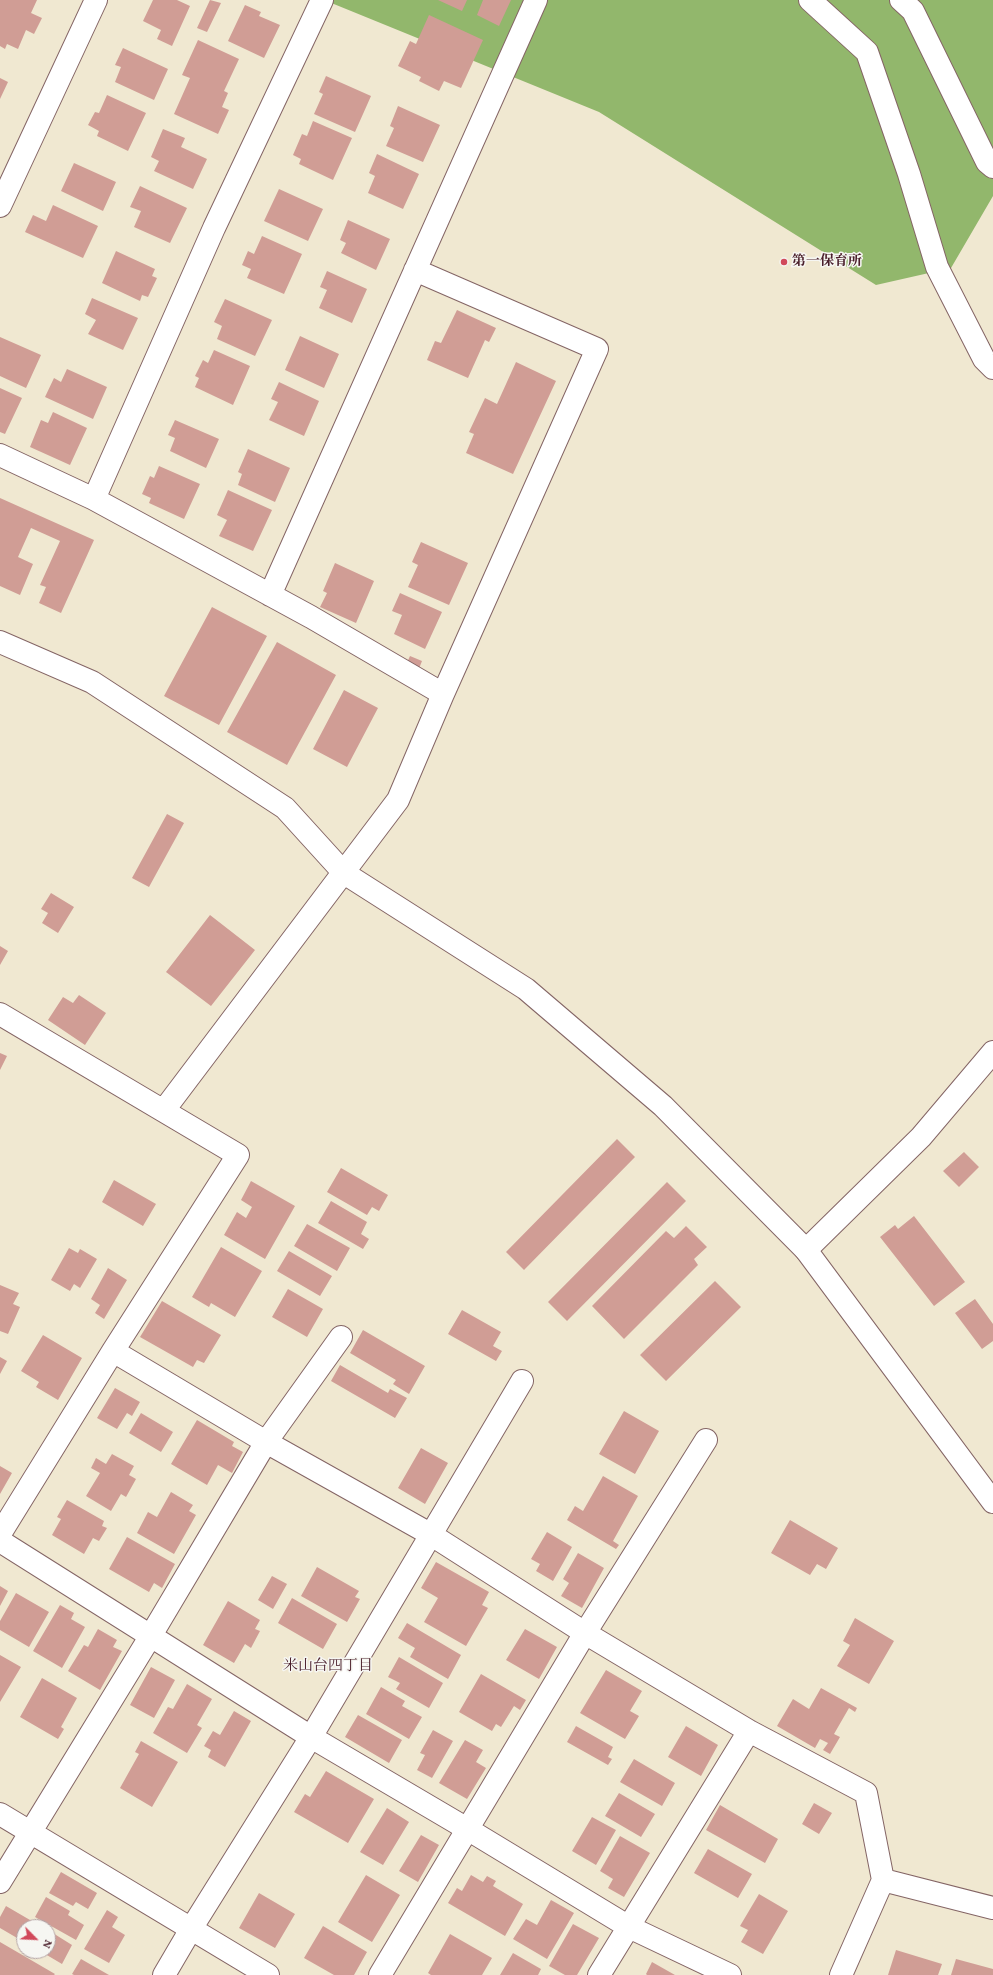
<!DOCTYPE html>
<meta charset="utf-8">
<style>
body{margin:0}
#map{position:relative;width:993px;height:1975px;overflow:hidden;background:#f0e8d1;font-family:Vollkorn,serif}
canvas{display:block}
.north{position:absolute;left:16px;top:1919px;width:40px;height:40px;box-sizing:border-box;background:#f6f6f2;border:1px solid #b1a0a2;border-radius:50%;rotate:114deg;font-size:11px;font-weight:700;line-height:16px;text-align:center;color:#4a1f2b}
.north::after{content:'';display:block;margin:auto;width:14px;height:18px;background:#d1495b;clip-path:polygon(50% 0,100% 100%,50% 72%,0 100%)}
</style>
<div id="map">
<canvas width="993" height="1975"></canvas>
<div class="north">N</div>
</div>
<script>
const c = document.querySelector('canvas').getContext('2d');
c.lineJoin = 'round';
function paint(path, color) { c.fillStyle = color; c.fill(path, 'evenodd'); }
const toPath = rows => new Path2D(rows.map(r => 'M' + r).join(''));
function strokePath(path, color, width, dash) { c.strokeStyle = color; c.lineWidth = width; c.lineCap = dash ? 'butt' : 'round'; c.setLineDash(dash || []); c.stroke(path); }
function drawText(font, color, halo, rows, align = 'center') {
  c.font = font + ' Vollkorn,"Noto Serif JP",serif'; c.lineWidth = 3; c.setLineDash([]); c.textBaseline = 'middle'; c.strokeStyle = halo; c.fillStyle = color; for (const [text, x, y, turn = 0] of rows) {
    c.save(); c.translate(x, y); c.rotate((+turn || 0) * Math.PI / 180); c.textAlign = isNaN(turn) ? turn : align; if (halo) c.strokeText(text, 0, 0); c.fillText(text, 0, 0); c.restore();
  }
}
paint(toPath([
 [324,0,993,0,993,196,951,268,876,285,599,112]
]), '#92b76c');
paint(toPath([
 [0,0,37,0,31,13,42,18,34,34,26,30,18,49,7,44,5,49,0,46],
 [153,0,177,0,190,6,172,46,157,39,161,30,143,21],
 [210,0,221,3,207,32,197,28],
 [438,0,467,0,462,11],
 [483,0,511,0,499,26,477,15],
 [245,5,261,12,259,16,280,25,264,58,228,41],
 [429,15,483,40,461,88,444,81,439,91,419,81,421,77,398,66,410,41,416,44],
 [198,40,239,59,224,91,228,93,222,107,229,110,218,134,174,114,190,78,182,75],
 [123,48,168,69,154,100,115,82,121,67,115,65],
 [326,76,371,96,355,132,314,114,323,94,319,92],
 [0,78,8,82,0,99],
 [107,95,146,113,128,151,97,136,99,131,88,125,95,112,99,113],
 [398,106,440,125,423,162,386,146,394,128,390,126],
 [313,121,352,138,333,180,299,164,301,159,293,155,302,134,307,136],
 [163,129,185,138,181,147,207,159,193,189,154,171,159,161,151,157],
 [377,154,419,174,403,209,368,193,375,176,369,173],
 [74,163,116,182,103,211,61,191],
 [140,186,187,208,170,243,134,227,141,211,130,207],
 [279,189,323,209,308,241,264,221],
 [53,205,98,226,83,258,25,232,33,215,46,221],
 [348,220,390,239,376,270,341,253,346,243,340,240],
 [262,236,302,254,284,294,247,278,251,269,242,265,248,251,254,254],
 [116,251,155,269,152,276,157,278,148,297,142,295,140,301,102,283],
 [327,271,367,289,352,323,319,308,327,290,320,287],
 [92,298,138,318,123,350,88,334,96,320,85,314],
 [225,299,272,320,255,356,217,339,222,326,214,322],
 [457,310,496,328,489,342,485,340,468,378,427,360,435,341,441,343],
 [300,336,339,354,324,388,285,370],
 [0,337,41,355,26,388,0,376],
 [214,350,250,366,233,405,195,387,199,378,195,376,203,360,208,363],
 [516,362,556,381,513,474,466,453,474,434,469,432,485,398,497,404],
 [67,369,107,387,93,419,45,397,54,378,61,382],
 [279,382,319,401,304,436,269,420,278,402,271,399],
 [0,388,22,398,5,434,0,432],
 [53,412,87,428,70,465,30,447,41,420,48,423],
 [175,420,219,439,206,468,170,451,175,438,168,435],
 [248,449,290,468,275,502,238,485,242,474,238,472],
 [159,466,200,484,184,519,149,503,151,498,142,494,150,476,154,478],
 [228,490,272,510,253,551,219,536,227,520,217,515],
 [0,498,94,540,61,613,39,603,46,587,40,585,60,541,31,528,18,557,33,564,20,595,0,586],
 [421,542,468,563,449,605,408,587,418,565,412,562],
 [335,563,374,581,356,623,320,607,327,593,323,591],
 [400,593,442,612,425,649,394,634,402,615,392,611],
 [212,607,267,636,219,725,164,696],
 [277,642,336,675,287,765,227,732],
 [410,656,422,661,416,676,403,671],
 [344,690,378,708,347,767,313,749],
 [167,814,184,823,149,887,132,878],
 [51,893,74,907,58,933,42,923,48,913,41,909],
 [210,915,255,950,211,1006,166,972],
 [0,946,8,951,0,965],
 [79,995,106,1013,85,1045,48,1020,63,997,73,1003],
 [0,1053,7,1056,0,1070],
 [617,1139,635,1157,524,1270,506,1252],
 [964,1152,979,1167,959,1187,943,1171],
 [341,1168,388,1195,379,1211,372,1207,367,1215,327,1192],
 [114,1180,156,1204,143,1226,102,1202],
 [251,1181,295,1206,265,1259,224,1235,237,1212,246,1218,252,1207,241,1200],
 [667,1182,686,1201,567,1321,548,1302],
 [331,1201,367,1222,361,1234,369,1239,363,1249,318,1223],
 [914,1216,965,1282,934,1306,880,1237,895,1225,898,1229],
 [307,1224,350,1248,337,1271,294,1246],
 [686,1226,707,1247,694,1259,698,1265,624,1339,592,1306,666,1231,674,1238],
 [221,1247,262,1271,235,1317,211,1303,209,1307,192,1297],
 [69,1248,78,1253,80,1249,97,1259,80,1288,74,1284,70,1291,51,1280],
 [289,1251,332,1276,320,1296,277,1271],
 [108,1268,127,1280,104,1319,95,1313,100,1305,91,1299],
 [715,1281,741,1307,666,1381,640,1355],
 [0,1285,19,1293,13,1304,20,1307,8,1334,0,1331],
 [288,1289,323,1309,307,1337,272,1317],
 [975,1299,993,1324,993,1341,982,1349,955,1313],
 [162,1301,221,1335,204,1363,197,1360,193,1367,140,1337],
 [462,1310,501,1332,493,1346,502,1351,496,1361,448,1334],
 [363,1330,425,1366,409,1394,393,1384,396,1380,350,1353],
 [43,1335,82,1358,58,1400,36,1387,39,1382,21,1371],
 [0,1357,7,1361,0,1374],
 [340,1365,388,1393,390,1389,407,1398,395,1418,331,1381],
 [115,1388,140,1402,132,1416,127,1413,117,1429,97,1418],
 [624,1411,659,1431,635,1474,599,1454],
 [141,1413,173,1432,161,1452,129,1433],
 [197,1420,234,1442,232,1446,243,1452,232,1473,218,1465,207,1485,171,1464],
 [421,1448,448,1463,425,1504,398,1488],
 [112,1454,134,1466,129,1475,136,1479,126,1497,121,1494,111,1511,86,1496,100,1473,91,1468,96,1458,106,1464],
 [0,1466,12,1473,0,1494],
 [603,1476,638,1496,613,1541,619,1545,616,1549,567,1520,575,1506,583,1511],
 [171,1492,193,1505,189,1511,196,1515,174,1554,137,1533,148,1512,157,1517],
 [67,1500,104,1521,102,1526,107,1528,99,1541,93,1538,84,1554,52,1535,61,1519,57,1517],
 [790,1520,838,1548,826,1569,817,1564,810,1575,771,1553],
 [547,1532,572,1547,553,1581,536,1571,540,1564,531,1559],
 [127,1537,175,1564,162,1588,154,1583,149,1592,109,1569],
 [578,1553,604,1568,582,1608,561,1596,569,1583,563,1579],
 [436,1562,489,1592,482,1605,488,1608,466,1646,424,1622,438,1598,421,1588],
 [317,1567,359,1591,355,1597,360,1599,347,1622,301,1596],
 [272,1576,287,1584,273,1609,258,1600],
 [0,1586,8,1591,0,1606],
 [16,1593,49,1612,29,1647,0,1630,0,1621],
 [292,1598,337,1624,323,1649,278,1623],
 [228,1601,260,1620,255,1629,260,1631,251,1648,245,1644,234,1663,203,1645],
 [60,1605,74,1613,71,1619,85,1627,62,1668,33,1651],
 [855,1618,894,1641,869,1684,837,1666,850,1645,843,1641],
 [407,1623,461,1655,448,1679,410,1657,415,1648,398,1638],
 [98,1629,117,1640,113,1647,122,1651,100,1690,68,1671,84,1645,88,1647],
 [525,1629,557,1647,539,1679,506,1660],
 [0,1655,21,1667,0,1702],
 [399,1657,443,1683,429,1708,396,1689,400,1683,388,1677],
 [151,1667,175,1680,154,1718,130,1705],
 [606,1670,642,1691,630,1711,639,1716,625,1739,580,1713],
 [481,1674,526,1700,520,1710,514,1706,501,1727,496,1724,492,1731,459,1712],
 [42,1678,77,1698,61,1727,64,1729,58,1739,20,1717],
 [187,1684,212,1699,197,1725,202,1728,187,1753,153,1733,168,1707,173,1709],
 [381,1687,405,1701,402,1706,422,1717,409,1739,366,1714],
 [821,1688,857,1708,855,1712,849,1708,834,1734,840,1737,830,1754,823,1750,828,1743,820,1739,815,1748,777,1726,793,1699,809,1709],
 [234,1711,251,1721,225,1767,208,1757,211,1750,204,1746,213,1731,220,1735],
 [358,1715,402,1740,389,1763,345,1737],
 [576,1726,613,1747,608,1757,612,1759,608,1765,567,1742],
 [686,1726,718,1745,701,1776,668,1757],
 [433,1730,453,1741,432,1778,417,1770,425,1755,420,1753],
 [465,1740,483,1750,476,1762,486,1768,467,1799,439,1783],
 [141,1741,178,1762,152,1807,120,1788,139,1754,135,1752],
 [634,1759,675,1783,662,1806,620,1782],
 [326,1771,374,1799,348,1843,294,1812,305,1794,310,1797],
 [619,1793,655,1814,641,1837,605,1816],
 [814,1803,832,1813,819,1834,802,1824],
 [720,1805,778,1839,765,1863,706,1830],
 [387,1808,409,1822,383,1865,360,1852],
 [592,1817,616,1830,596,1865,572,1851],
 [421,1835,439,1845,418,1882,399,1871],
 [620,1836,650,1853,624,1897,608,1888,613,1879,600,1871],
 [708,1849,752,1874,738,1898,694,1873],
 [61,1872,97,1893,88,1909,76,1902,73,1906,49,1893],
 [366,1875,400,1895,372,1942,338,1922],
 [471,1875,483,1882,487,1876,496,1881,493,1886,523,1904,505,1936,448,1903,457,1888,462,1891],
 [259,1893,295,1914,275,1948,239,1928],
 [759,1894,788,1911,763,1954,741,1942,748,1930,740,1926],
 [46,1897,70,1911,68,1915,84,1925,76,1940,35,1917],
 [551,1900,574,1913,547,1959,513,1939,526,1919,537,1925],
 [6,1906,42,1927,24,1927,24,1942,0,1928,0,1917],
 [107,1910,118,1917,112,1927,125,1935,109,1963,84,1949],
 [573,1924,599,1938,577,1975,565,1975,549,1966],
 [323,1926,367,1952,354,1975,334,1975,304,1958],
 [48,1930,72,1945,62,1964,40,1951,48,1951],
 [450,1934,492,1958,482,1975,431,1975,428,1973],
 [0,1942,55,1974,54,1975,0,1975],
 [896,1950,942,1964,938,1975,888,1975],
 [513,1953,541,1969,538,1975,500,1975],
 [81,1959,109,1975,74,1975,72,1974],
 [956,1959,993,1969,993,1975,951,1975],
 [652,1962,675,1975,647,1975,646,1974]
]), '#d09d95');
const street = toPath([
 [810,0,867,52,909,174,937,267,984,359,993,368],
 [901,0,913,11,987,162,993,167],
 [0,206,96,0],
 [415,270,597,349,443,694],
 [0,455,94,499,311,617,443,694,398,800,164,1110],
 [94,499,214,228,322,0],
 [270,595,536,0],
 [0,1014,238,1155,113,1351,0,1534],
 [806,1250,921,1137,993,1052],
 [113,1351,266,1442,430,1534,585,1633,749,1731,866,1793,883,1880,841,1975],
 [0,1541,311,1737,469,1830,629,1927,730,1975],
 [0,1814,268,1975],
 [883,1880,993,1908],
 [0,1882,150,1637,266,1442,341,1337],
 [164,1975,191,1929,311,1737,522,1381],
 [380,1975,585,1633,706,1440],
 [599,1975,749,1731]
]);
const secondary = toPath([
 [0,642,92,682,285,808,344,873,526,989,663,1106,806,1250,993,1502]
]);
strokePath(street, '#846565', 24);
strokePath(secondary, '#846565', 24);
strokePath(street, '#fff', 22);
strokePath(secondary, '#fff', 22);
for (const [x, y, r, color] of [
 [784,262,4,"#d1495b"]
]) { const dot = new Path2D(); dot.arc(x, y, r, 0, 2 * Math.PI); c.fillStyle = color; c.fill(dot); strokePath(dot, '#f6f6f2', 1.5); }
drawText('bold 14px', '#4a1f2b', '#f6f6f2', [
 ["第一保育所",792,262]
], 'left');
drawText('15px', '#4a1f2b', '#f6f6f2', [
 ["米山台四丁目",328,1667]
]);
</script>
